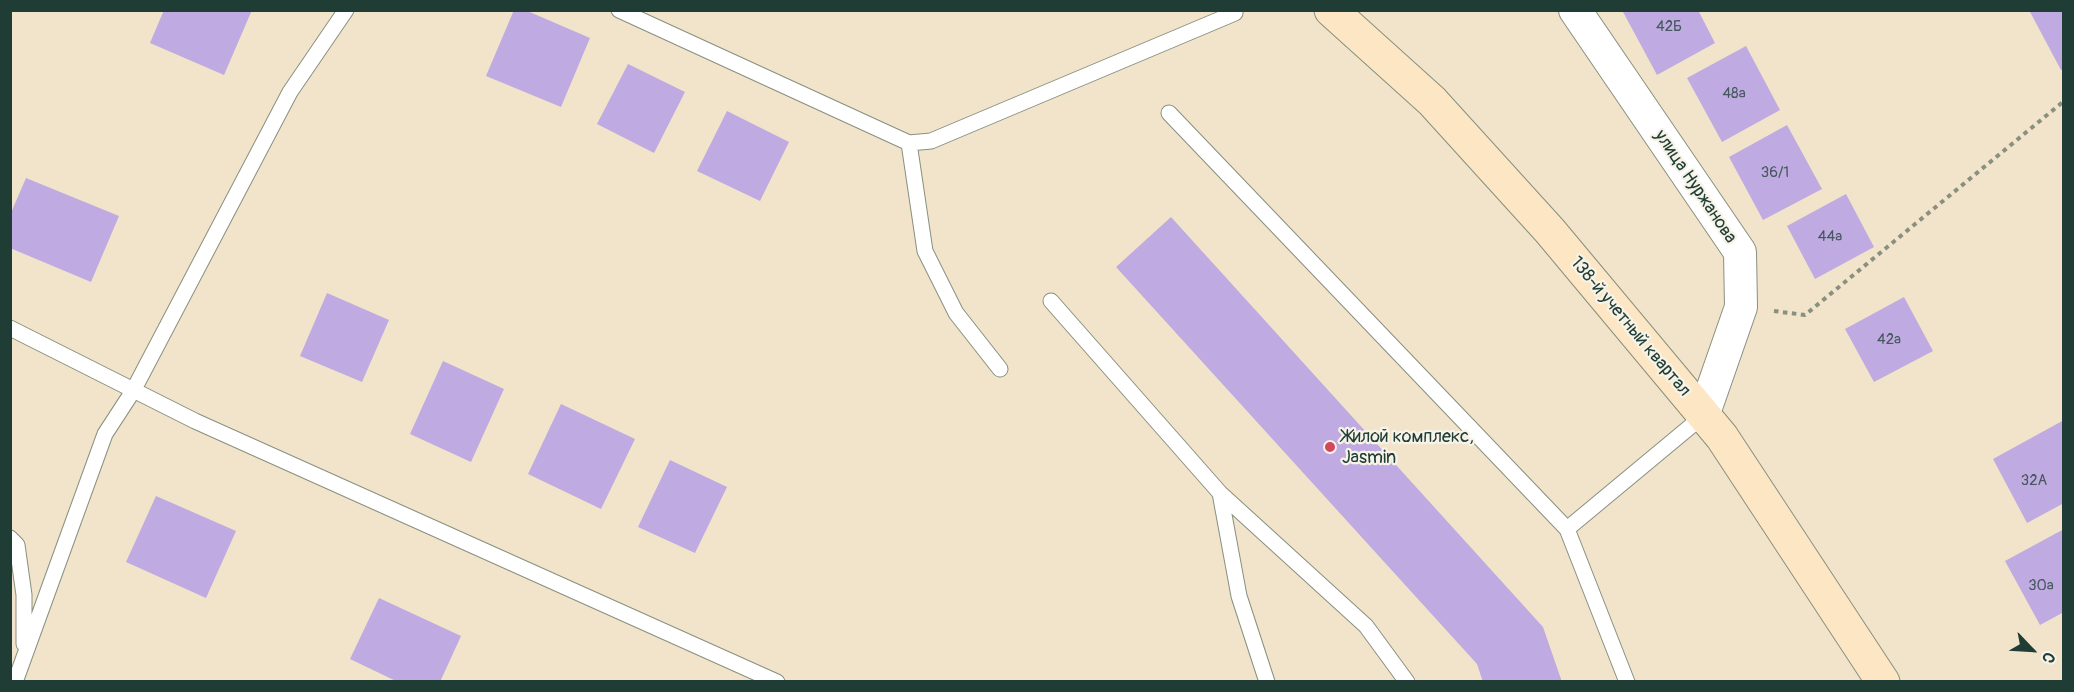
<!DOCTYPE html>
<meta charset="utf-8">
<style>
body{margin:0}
#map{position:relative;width:2074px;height:692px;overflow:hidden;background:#f1e4ca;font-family:Pangolin,sans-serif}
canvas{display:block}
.frame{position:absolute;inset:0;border:12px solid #1f3d34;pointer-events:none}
.north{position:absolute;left:2002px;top:620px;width:60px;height:60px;-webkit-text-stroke:4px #f7f3e8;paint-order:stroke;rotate:115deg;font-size:16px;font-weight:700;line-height:24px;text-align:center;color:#1f3d34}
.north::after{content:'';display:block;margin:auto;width:21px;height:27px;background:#1f3d34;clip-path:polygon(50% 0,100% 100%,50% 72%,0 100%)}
</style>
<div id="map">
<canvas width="2074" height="692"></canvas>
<div class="frame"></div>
<div class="north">С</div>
</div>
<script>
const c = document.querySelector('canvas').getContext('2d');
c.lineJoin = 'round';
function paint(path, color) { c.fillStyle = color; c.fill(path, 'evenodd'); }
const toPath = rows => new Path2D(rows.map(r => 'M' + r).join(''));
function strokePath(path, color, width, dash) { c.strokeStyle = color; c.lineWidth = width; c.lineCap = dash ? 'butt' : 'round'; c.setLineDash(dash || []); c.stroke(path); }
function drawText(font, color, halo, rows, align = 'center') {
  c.font = font + ' Pangolin,sans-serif'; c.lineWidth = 4.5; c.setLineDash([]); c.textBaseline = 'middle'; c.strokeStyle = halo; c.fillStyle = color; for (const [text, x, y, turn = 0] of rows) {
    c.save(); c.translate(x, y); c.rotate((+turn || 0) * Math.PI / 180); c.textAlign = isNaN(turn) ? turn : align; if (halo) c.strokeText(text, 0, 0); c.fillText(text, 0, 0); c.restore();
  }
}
paint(toPath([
 [164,10,252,10,224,75,150,43],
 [514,10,525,10,590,38,561,107,486,76],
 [1622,10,1698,10,1715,43,1657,75],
 [2029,10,2064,10,2064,69,2061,70],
 [1746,46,1780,110,1722,142,1687,78],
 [628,64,685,92,654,153,597,124],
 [727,111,789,142,760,201,697,171],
 [1787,125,1822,189,1763,220,1729,157],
 [26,178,119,216,91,282,10,248,10,215],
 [1846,194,1874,247,1815,279,1787,226],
 [1171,217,1543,627,1562,682,1483,682,1477,664,1116,267],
 [327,293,389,320,362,382,300,356],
 [1904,297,1933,351,1874,382,1845,329],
 [443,361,504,389,471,462,410,434],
 [561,404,635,439,601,509,528,474],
 [2064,420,2064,503,2027,523,1993,459],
 [670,460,727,487,695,553,638,527],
 [156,496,236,531,206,598,126,562],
 [2064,529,2064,612,2040,625,2005,561],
 [379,598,461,636,440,682,398,682,350,659]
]), '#bfaae1');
const service = toPath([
 [619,10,909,143,931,141,1235,13],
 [1169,113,1567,529],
 [909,143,925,251,956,313,1000,369],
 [1051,301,1220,493,1366,626,1407,682],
 [10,328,195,421,777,682],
 [1220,493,1239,596,1267,682],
 [10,538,17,545,24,595,24,644],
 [15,682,105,434,133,391,290,92,346,10],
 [1627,682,1567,529,1703,416]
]);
const minor = toPath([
 [1575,10,1740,252,1741,307,1703,416]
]);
const secondary = toPath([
 [1331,10,1432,101,1550,231,1722,437,1883,682]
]);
strokePath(service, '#88907f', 17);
strokePath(minor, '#88907f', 34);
strokePath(secondary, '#88907f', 35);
strokePath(toPath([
 [1774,311,1805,315,2064,101]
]), '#88907f', 4, [4.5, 4.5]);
strokePath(service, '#fff', 15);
strokePath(minor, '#fff', 32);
strokePath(secondary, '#fce6c4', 33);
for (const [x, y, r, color] of [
 [1330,447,6,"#d1495b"]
]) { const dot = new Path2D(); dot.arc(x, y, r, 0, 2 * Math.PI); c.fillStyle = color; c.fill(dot); strokePath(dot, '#f7f3e8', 2); }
drawText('15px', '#47585f', null, [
 ["42Б",1669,27],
 ["48а",1734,94],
 ["36/1",1775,173],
 ["44а",1830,237],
 ["42а",1889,340],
 ["32А",2034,481],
 ["30а",2041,586]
]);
drawText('18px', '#1f3d34', '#f7f3e8', [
 ["улица Нуржанова",1695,187,56],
 ["138-й учетный квартал",1630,327,50]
]);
drawText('18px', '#1f3d34', '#f7f3e8', [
 ["Жилой комплекс,",1342,437],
 ["Jasmin",1342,458]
], 'left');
</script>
